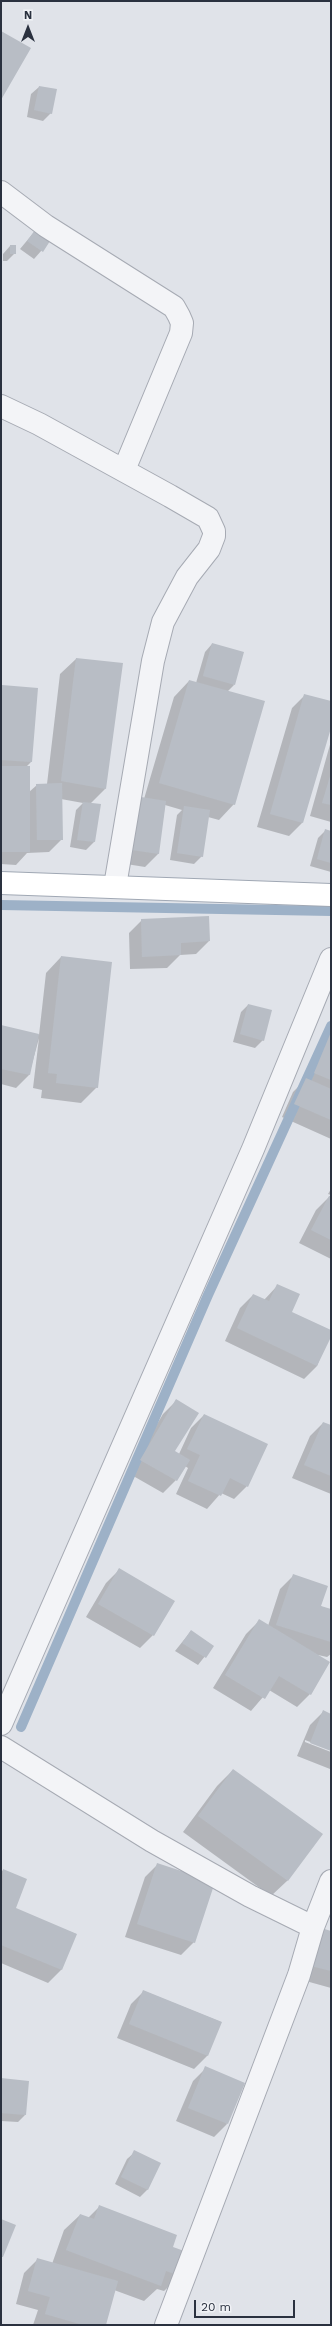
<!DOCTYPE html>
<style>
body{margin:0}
#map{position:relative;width:332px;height:2326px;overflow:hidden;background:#e0e3e9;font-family:"Work Sans",sans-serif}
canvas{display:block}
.frame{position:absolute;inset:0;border:2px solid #2a313f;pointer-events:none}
.north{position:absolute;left:8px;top:8px;width:40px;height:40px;-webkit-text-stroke:3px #f0f2f6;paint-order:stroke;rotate:0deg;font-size:11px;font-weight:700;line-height:16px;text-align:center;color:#2a313f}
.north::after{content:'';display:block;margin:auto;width:14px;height:18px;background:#2a313f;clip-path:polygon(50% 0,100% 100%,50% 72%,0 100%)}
.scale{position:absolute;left:194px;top:2300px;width:101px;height:18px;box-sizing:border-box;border:2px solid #2a313f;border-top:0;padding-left:5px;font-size:12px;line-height:14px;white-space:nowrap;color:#2a313f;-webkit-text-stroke:3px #f0f2f6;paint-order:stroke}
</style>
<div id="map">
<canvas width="332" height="2326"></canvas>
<div class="frame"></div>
<div class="north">N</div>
<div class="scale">20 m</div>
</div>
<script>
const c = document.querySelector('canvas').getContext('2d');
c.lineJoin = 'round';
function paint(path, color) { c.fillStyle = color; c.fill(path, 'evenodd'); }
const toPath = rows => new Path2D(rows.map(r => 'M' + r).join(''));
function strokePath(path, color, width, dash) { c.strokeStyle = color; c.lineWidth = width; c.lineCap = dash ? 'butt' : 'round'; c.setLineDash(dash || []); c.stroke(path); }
paint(toPath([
 [39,87,51,113,43,121,27,117,31,94],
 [35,231,49,242,34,259,20,249],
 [10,246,15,253,7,261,3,261,3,254],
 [212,644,234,685,227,692,234,804,219,820,208,817,202,856,194,864,170,860,177,815,182,810,165,805,158,854,145,867,120,863,144,799,174,697,189,681,196,683,205,652],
 [76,659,105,789,90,804,100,805,94,842,86,850,70,847,76,810,83,803,61,799,62,839,49,852,27,853,16,865,1,864,1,688,37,689,31,762,26,767,29,792,37,785,47,784,60,674],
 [305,695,331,702,331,725,302,823,289,836,257,827,292,708],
 [331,741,331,822,310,816],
 [326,830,331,832,331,872,310,866,318,838],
 [208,917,209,941,196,954,180,955,167,968,130,969,129,933,142,920],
 [61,957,97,1087,81,1103,41,1098,42,1090,33,1088,39,1038,29,1075,16,1088,1,1084,1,1027,39,1035,46,973],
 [248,1005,263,1040,255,1048,233,1042,241,1012],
 [331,1027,331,1139,282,1117,293,1092,303,1082,323,1036],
 [331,1189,331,1195,328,1194],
 [329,1197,331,1198,331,1259,299,1243,316,1210],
 [278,1285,290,1312,331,1331,317,1366,304,1379,225,1341,240,1308,253,1295,264,1300],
 [176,1401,174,1452,179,1454,191,1428,204,1415,247,1486,234,1499,221,1493,207,1509,176,1494,188,1468,185,1466,176,1480,163,1493,128,1473,163,1414],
 [323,1423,331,1426,331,1494,292,1478,310,1436],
 [119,1570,153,1635,140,1648,86,1617,106,1583],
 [293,1576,320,1606,331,1610,331,1654,327,1657,318,1655,310,1694,297,1707,269,1690,251,1711,213,1688,246,1634,259,1621,268,1626,280,1589],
 [191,1631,213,1646,198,1665,175,1651],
 [323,1712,331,1715,331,1750,305,1740,305,1742,331,1752,330,1769,297,1756,310,1725],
 [233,1770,321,1834,287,1881,271,1896,183,1832,217,1786],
 [158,1864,194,1942,181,1955,125,1937,145,1877],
 [3,1870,26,1880,14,1909,76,1934,61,1970,48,1983,1,1963,1,1872],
 [331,1932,331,1988,295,1978],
 [144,1991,221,2022,207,2056,194,2069,117,2038,131,2004],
 [206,2068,227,2124,214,2137,176,2121,193,2081],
 [1,2079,25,2115,18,2122,1,2121],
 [135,2152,148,2189,140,2197,115,2184,127,2159],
 [100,2206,171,2247,180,2276,164,2291,157,2289,144,2301,114,2290,104,2325,33,2325,38,2310,16,2304,24,2273,37,2260,52,2264,64,2230,80,2215,88,2218]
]), '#0003');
strokePath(toPath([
 [1,905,331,911],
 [21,1727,208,1295,331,1026]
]), '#9db1c7', 10);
paint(toPath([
 [1,31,31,48,1,100],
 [39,86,57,89,52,114,34,110],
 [35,230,50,241,43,252,27,241],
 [10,245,16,245,16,254,10,254],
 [212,643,244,652,235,685,203,676],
 [76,658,123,663,106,789,61,781],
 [189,680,265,701,235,805,159,783],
 [2,685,38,688,32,762,1,760],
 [304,694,331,701,331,728,303,823,270,814],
 [1,766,30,766,30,852,1,852],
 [331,773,331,805,322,803],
 [62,783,63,840,37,840,36,784],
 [141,797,166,801,159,854,132,850],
 [83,802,101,804,95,842,77,840],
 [184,806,210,810,203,857,177,853],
 [325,829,331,831,331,863,317,859],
 [209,916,210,941,181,943,181,955,142,957,141,919],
 [61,956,112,962,98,1088,56,1083,57,1074,48,1073],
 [248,1004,272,1010,264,1041,240,1034],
 [1,1025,39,1034,30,1075,1,1069],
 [331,1032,331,1080,314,1073],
 [306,1078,331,1089,331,1120,294,1104],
 [329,1196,331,1196,331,1240,311,1230],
 [277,1284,300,1294,292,1312,331,1330,331,1337,317,1366,237,1328,253,1294,269,1301],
 [176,1399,199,1413,175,1451,190,1460,177,1481,140,1460],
 [204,1414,268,1444,248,1487,230,1478,221,1496,188,1481,200,1455,187,1449],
 [323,1422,331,1425,331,1476,304,1465],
 [119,1568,175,1601,154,1636,98,1604],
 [293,1574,328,1586,321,1606,331,1609,331,1642,276,1625],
 [259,1619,330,1662,311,1695,279,1676,265,1699,225,1675],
 [191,1630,214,1646,206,1658,182,1643],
 [323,1710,331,1714,331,1751,310,1743],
 [233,1769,323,1834,288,1881,198,1816],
 [157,1863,215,1882,195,1943,137,1924],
 [3,1869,27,1879,16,1908,77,1934,62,1970,1,1945],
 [318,1927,331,1931,331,1971,307,1965],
 [143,1990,222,2022,208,2056,129,2024],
 [205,2066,245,2083,228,2124,188,2108],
 [1,2078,29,2081,26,2115,1,2113],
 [134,2150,161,2163,148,2190,121,2177],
 [99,2205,177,2235,173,2247,190,2253,181,2276,166,2271,161,2286,66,2250,80,2214,94,2219],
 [1,2219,16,2225,3,2257,1,2257],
 [37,2258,118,2281,106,2325,83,2325,45,2314,50,2297,28,2291]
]), '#b8bdc5');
const minor = toPath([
 [1,192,46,226,174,307,179,316,182,323,181,333,124,470],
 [1,406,39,424,170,496,208,518,214,531,214,536,209,549,187,577,163,622,153,661,115,886],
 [1,1724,253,1149,331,959],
 [1,1747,152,1841,250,1896,313,1927],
 [166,2325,299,1975,313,1927,331,1881]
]);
const primary = toPath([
 [1,883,331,895]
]);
strokePath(minor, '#a6aab3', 24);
strokePath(primary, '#a0a8b4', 24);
strokePath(minor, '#f3f4f7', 22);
strokePath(primary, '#fff', 22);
</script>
